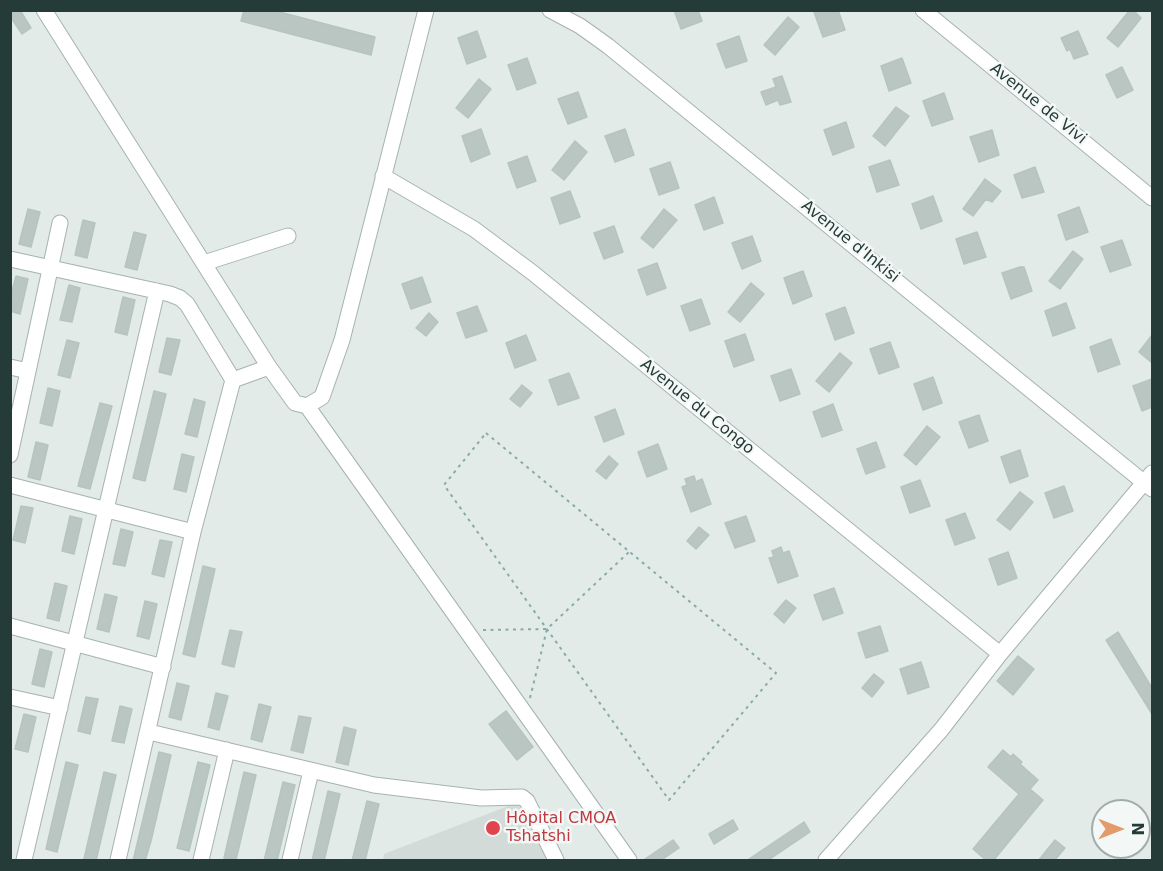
<!DOCTYPE html>
<meta charset="utf-8">
<style>
body{margin:0}
#map{position:relative;width:1163px;height:871px;overflow:hidden;background:#e3ebe9;font-family:"DejaVu Sans",sans-serif}
canvas{display:block}
.frame{position:absolute;inset:0;border:12px solid #253b38;pointer-events:none}
.north{position:absolute;left:1091px;top:799px;width:60px;height:60px;box-sizing:border-box;background:#f3f8f7;border:2px solid #a1acab;border-radius:50%;rotate:90deg;font-size:16px;font-weight:700;line-height:24px;text-align:center;color:#253b38}
.north::after{content:'';display:block;margin:auto;width:21px;height:27px;background:#e39b6a;clip-path:polygon(50% 0,100% 100%,50% 72%,0 100%)}
</style>
<div id="map">
<canvas width="1163" height="871"></canvas>
<div class="frame"></div>
<div class="north">N</div>
</div>
<script>
const c = document.querySelector('canvas').getContext('2d');
c.lineJoin = 'round';
function paint(path, color) { c.fillStyle = color; c.fill(path, 'evenodd'); }
const toPath = rows => new Path2D(rows.map(r => 'M' + r).join(''));
function strokePath(path, color, width, dash) { c.strokeStyle = color; c.lineWidth = width; c.lineCap = dash ? 'butt' : 'round'; c.setLineDash(dash || []); c.stroke(path); }
function drawText(font, color, halo, rows, align = 'center') {
  c.font = font + ' "DejaVu Sans",sans-serif'; c.lineWidth = 5; c.setLineDash([]); c.textBaseline = 'middle'; c.strokeStyle = halo; c.fillStyle = color; for (const [text, x, y, turn = 0] of rows) {
    c.save(); c.translate(x, y); c.rotate((+turn || 0) * Math.PI / 180); c.textAlign = isNaN(turn) ? turn : align; if (halo) c.strokeText(text, 0, 0); c.fillText(text, 0, 0); c.restore();
  }
}
paint(toPath([
 [521,801,550,860,383,860,384,854]
]), '#d2dbd8');
const building = toPath([
 [16,10,20,10,31,28,22,34,10,16,10,14,16,10],
 [244,10,272,10,375,37,371,55,241,21,244,10],
 [674,10,698,10,702,21,681,29,674,10],
 [820,10,838,10,845,30,823,37,814,12,820,10],
 [1130,10,1133,10,1141,18,1118,47,1107,38,1130,10],
 [788,17,799,27,775,55,764,45,788,17],
 [477,31,486,57,467,64,458,38,477,31],
 [1078,31,1088,54,1074,59,1070,49,1067,51,1061,38,1078,31],
 [739,36,747,61,726,68,717,44,739,36],
 [527,58,536,83,517,90,508,65,527,58],
 [902,58,911,83,889,91,881,66,902,58],
 [1122,67,1133,90,1117,98,1106,75,1122,67],
 [782,76,791,102,780,105,778,100,766,105,761,92,776,87,773,79,782,76],
 [479,79,491,89,468,118,456,108,479,79],
 [578,92,587,117,568,124,558,99,578,92],
 [944,93,953,119,932,126,923,101,944,93],
 [896,107,909,116,885,146,873,136,896,107],
 [846,122,854,147,833,155,824,130,846,122],
 [481,129,490,154,471,162,462,136,481,129],
 [625,129,634,155,615,162,605,136,625,129],
 [992,130,999,155,979,162,970,137,992,130],
 [575,141,587,152,564,180,552,170,575,141],
 [527,156,536,181,517,188,508,163,527,156],
 [890,160,899,185,877,192,869,167,890,160],
 [670,162,679,188,659,195,650,169,670,162],
 [1035,167,1044,192,1022,198,1014,175,1035,167],
 [985,179,1001,191,992,202,986,199,973,216,963,209,985,179],
 [570,191,580,217,560,224,551,198,570,191],
 [933,196,942,221,921,229,912,204,933,196],
 [714,197,723,223,704,230,695,205,714,197],
 [1079,207,1088,232,1066,240,1058,215,1079,207],
 [28,209,40,212,31,247,19,244,28,209],
 [664,209,677,220,653,248,641,238,664,209],
 [83,220,95,223,87,258,75,255,83,220],
 [614,226,623,252,604,259,594,233,614,226],
 [134,232,146,235,137,270,125,267,134,232],
 [977,232,986,257,964,264,956,239,977,232],
 [752,236,761,261,742,269,732,243,752,236],
 [1122,240,1131,265,1110,272,1101,247,1122,240],
 [1073,251,1083,259,1060,289,1049,281,1073,251],
 [657,263,666,288,647,295,638,270,657,263],
 [1020,267,1024,267,1032,291,1011,299,1002,273,1020,267],
 [803,271,812,296,793,304,784,278,803,271],
 [16,276,28,279,20,314,10,311,10,299,16,276],
 [422,277,431,302,411,309,402,284,422,277],
 [751,283,764,294,740,322,728,312,751,283],
 [69,285,80,288,72,322,60,320,69,285],
 [123,297,135,300,127,335,115,332,123,297],
 [701,299,710,324,690,331,681,306,701,299],
 [1066,303,1075,328,1053,336,1045,311,1066,303],
 [477,306,487,331,466,338,457,313,477,306],
 [845,307,854,333,835,340,826,314,845,307],
 [429,313,438,322,426,336,416,328,429,313],
 [745,334,754,360,734,367,725,341,745,334],
 [526,335,536,360,515,368,506,343,526,335],
 [1152,335,1152,363,1139,352,1152,335],
 [167,338,180,340,171,375,159,372,167,338],
 [1111,339,1120,364,1098,372,1090,347,1111,339],
 [67,340,79,343,70,378,58,375,67,340],
 [890,342,899,367,879,374,870,349,890,342],
 [840,353,852,363,829,392,816,381,840,353],
 [791,369,800,394,780,401,771,376,791,369],
 [569,373,579,398,558,405,549,380,569,373],
 [933,377,942,403,923,410,914,384,933,377],
 [1152,379,1152,407,1142,411,1133,386,1152,379],
 [522,385,532,393,520,407,510,399,522,385],
 [48,388,60,391,52,426,40,423,48,388],
 [154,391,166,394,145,481,133,478,154,391],
 [194,399,205,402,197,437,185,434,194,399],
 [100,403,112,406,90,489,78,486,100,403],
 [833,404,842,430,822,437,813,412,833,404],
 [615,409,624,434,604,442,595,417,615,409],
 [979,415,988,441,969,448,959,422,979,415],
 [927,426,940,437,916,465,904,455,927,426],
 [36,442,48,445,40,480,28,477,36,442],
 [876,442,885,467,866,474,857,449,876,442],
 [658,444,667,469,647,477,638,452,658,444],
 [1020,450,1028,476,1010,483,1001,457,1020,450],
 [182,454,194,457,186,492,174,489,182,454],
 [609,456,618,464,606,479,596,471,609,456],
 [694,476,696,482,702,479,711,504,691,512,682,487,687,485,685,479,694,476],
 [920,480,930,506,910,513,901,487,920,480],
 [1064,486,1073,511,1054,518,1045,493,1064,486],
 [1020,492,1033,502,1010,530,997,520,1020,492],
 [21,506,33,508,25,543,13,540,21,506],
 [965,513,975,538,955,545,946,520,965,513],
 [70,516,82,519,74,554,62,551,70,516],
 [746,516,755,541,735,548,725,523,746,516],
 [699,527,709,535,696,549,687,541,699,527],
 [121,529,133,532,125,566,113,564,121,529],
 [160,540,172,542,164,577,152,574,160,540],
 [781,547,783,553,789,551,798,576,778,583,769,558,774,557,772,551,781,547],
 [1008,552,1017,578,998,585,989,559,1008,552],
 [203,566,215,569,195,657,183,654,203,566],
 [55,583,67,586,59,621,47,618,55,583],
 [834,588,843,613,823,620,814,595,834,588],
 [105,594,117,597,109,632,97,629,105,594],
 [786,600,796,608,784,623,774,614,786,600],
 [145,601,157,604,149,639,137,636,145,601],
 [880,626,888,651,866,658,858,633,880,626],
 [230,630,242,632,234,667,222,664,230,630],
 [1118,632,1152,688,1152,714,1106,640,1118,632],
 [40,649,52,652,44,687,32,684,40,649],
 [1018,656,1034,669,1013,695,997,681,1018,656],
 [921,662,929,687,908,694,900,669,921,662],
 [874,674,884,682,872,697,862,688,874,674],
 [177,683,189,686,181,720,169,717,177,683],
 [216,693,228,696,219,730,208,727,216,693],
 [86,697,98,699,90,734,78,731,86,697],
 [259,704,271,707,262,742,251,739,259,704],
 [120,706,132,709,124,743,112,741,120,706],
 [506,711,533,747,517,760,489,724,506,711],
 [24,714,36,717,28,752,15,749,24,714],
 [299,716,311,718,303,753,291,750,299,716],
 [344,727,356,730,348,765,336,762,344,727],
 [1003,750,1011,757,1013,754,1022,762,1020,764,1038,780,1030,789,1043,800,993,861,987,861,973,849,1019,794,988,767,1003,750],
 [159,752,171,755,151,841,145,861,133,861,159,752],
 [66,762,78,765,57,852,46,849,66,762],
 [198,762,210,765,189,851,177,848,198,762],
 [104,772,116,775,96,861,91,861,84,859,104,772],
 [244,772,256,775,236,860,224,858,244,772],
 [283,782,295,785,277,861,264,861,283,782],
 [328,791,340,794,324,861,312,861,328,791],
 [367,801,379,804,365,861,352,861,367,801],
 [733,820,738,829,714,844,709,834,733,820],
 [804,822,810,832,767,861,746,861,804,822],
 [673,840,679,848,660,861,642,861,673,840],
 [1055,840,1065,848,1054,861,1038,861,1055,840]
]);
paint(building, '#b9c6c2');
strokePath(building, '#b6c4c1', 1.5);
const minor = toPath([
 [44,10,269,367,295,403,307,406,629,860],
 [550,10,580,26,608,46,1152,489],
 [923,10,1152,198],
 [383,176,474,229,533,273,1000,654],
 [10,259,170,294,180,298,187,304,233,380,269,367],
 [204,263,288,236],
 [10,367,28,371],
 [307,406,322,397,342,340,426,10],
 [10,455,60,223],
 [10,485,193,532],
 [10,626,163,667],
 [10,697,60,708],
 [149,732,374,785,481,798,522,797,527,801,556,860],
 [24,860,157,291],
 [118,860,193,532,233,380],
 [201,860,227,750],
 [290,860,311,771],
 [826,860,941,730,1000,654,1152,473]
]);
strokePath(minor, '#a6b3b0', 17);
strokePath(toPath([
 [486,433,776,673,669,800,444,485,486,433],
 [483,630,547,629],
 [530,698,547,629,629,552]
]), '#87aba6', 2, [3, 4.5]);
strokePath(minor, '#fff', 15);
for (const [x, y, r, color] of [
 [493,828,8,"#e0444e"]
]) { const dot = new Path2D(); dot.arc(x, y, r, 0, 2 * Math.PI); c.fillStyle = color; c.fill(dot); strokePath(dot, '#f3f8f7', 2); }
drawText('16px', '#253b38', '#f3f8f7', [
 ["Avenue de Vivi",1038,104,39],
 ["Avenue d'Inkisi",850,242,39],
 ["Avenue du Congo",697,407,39]
]);
drawText('16px', '#be3a42', '#f3f8f7', [
 ["Hôpital CMOA",506,819],
 ["Tshatshi",506,837]
], 'left');
</script>
